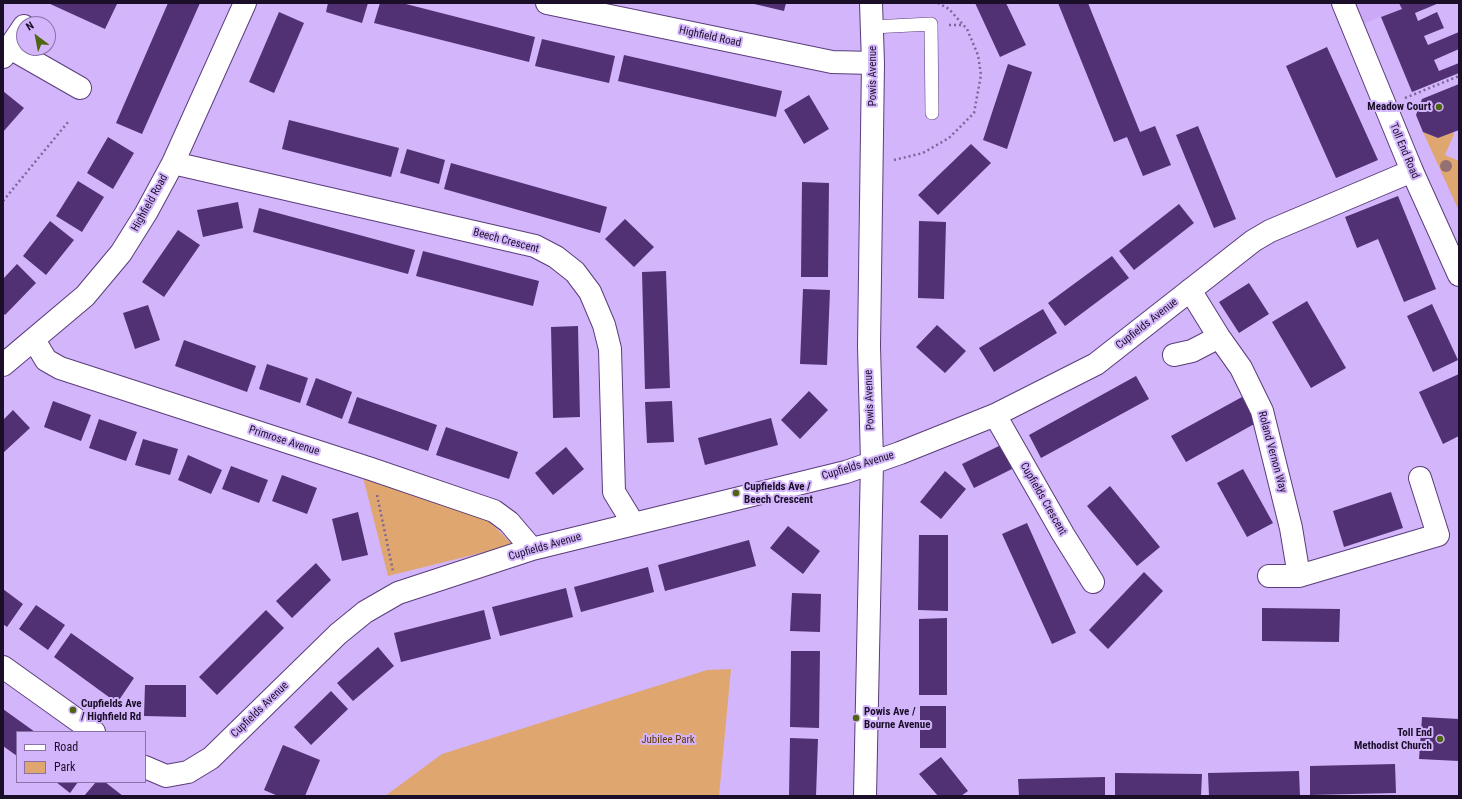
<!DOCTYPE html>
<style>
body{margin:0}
#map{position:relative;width:1462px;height:799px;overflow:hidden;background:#d3b5fb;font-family:"Roboto Condensed",sans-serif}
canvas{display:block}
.frame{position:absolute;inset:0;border:4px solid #1a0e28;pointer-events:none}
.legend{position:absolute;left:16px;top:731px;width:130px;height:52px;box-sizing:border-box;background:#d3b5fb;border:1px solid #8972a7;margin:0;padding:5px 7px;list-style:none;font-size:12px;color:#1a0e28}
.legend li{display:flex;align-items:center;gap:8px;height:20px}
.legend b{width:20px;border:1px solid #8972a7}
.north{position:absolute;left:16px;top:16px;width:40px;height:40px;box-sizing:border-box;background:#d3b5fb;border:1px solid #8972a7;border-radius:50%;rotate:328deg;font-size:11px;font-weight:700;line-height:16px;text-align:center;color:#1a0e28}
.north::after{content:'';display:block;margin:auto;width:14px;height:18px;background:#4f6512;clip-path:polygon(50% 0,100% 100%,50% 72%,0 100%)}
</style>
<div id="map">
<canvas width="1462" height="799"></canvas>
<div class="frame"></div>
<ul class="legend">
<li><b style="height:5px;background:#fff"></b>Road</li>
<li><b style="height:11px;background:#e0a670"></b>Park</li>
</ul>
<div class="north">N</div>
</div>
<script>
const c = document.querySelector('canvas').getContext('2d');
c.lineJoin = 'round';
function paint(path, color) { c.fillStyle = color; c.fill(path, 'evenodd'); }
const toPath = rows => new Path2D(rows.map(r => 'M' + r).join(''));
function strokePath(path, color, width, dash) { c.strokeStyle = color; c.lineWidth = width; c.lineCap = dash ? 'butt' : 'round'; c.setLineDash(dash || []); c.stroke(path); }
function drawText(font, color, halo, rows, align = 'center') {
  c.font = font + ' "Roboto Condensed",sans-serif'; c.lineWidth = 4; c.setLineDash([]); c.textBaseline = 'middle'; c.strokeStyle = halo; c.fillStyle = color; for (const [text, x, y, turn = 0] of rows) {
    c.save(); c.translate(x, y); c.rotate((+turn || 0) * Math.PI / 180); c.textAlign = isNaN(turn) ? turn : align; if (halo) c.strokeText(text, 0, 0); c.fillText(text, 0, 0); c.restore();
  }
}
paint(toPath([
 [1343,3,1415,3,1353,28]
]), '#cba9f6');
paint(toPath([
 [1423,132,1438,138,1453,132,1454,134,1445,155,1459,161,1459,211],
 [363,477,489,521,513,545,388,576],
 [731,669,719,796,385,796,442,754,707,670]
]), '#e0a670');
paint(toPath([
 [48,3,115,3,117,4,105,29],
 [168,3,200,3,142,134,116,123],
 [328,3,368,3,362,23,326,12],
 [380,3,402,3,535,37,529,62,374,23],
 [750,3,786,3,784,11],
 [975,3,1006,3,1026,45,1000,57],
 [1058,3,1088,3,1140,132,1155,126,1171,165,1143,176,1127,137,1114,142],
 [1399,3,1439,3,1415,13,1418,21,1437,12,1444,28,1424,36,1428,45,1459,32,1459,49,1434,60,1439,71,1459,63,1459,73,1412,92,1381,17,1402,9],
 [279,12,304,23,274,93,249,82],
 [542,39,615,56,609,83,535,66],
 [1327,47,1378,160,1336,178,1286,66],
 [624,55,782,91,776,117,618,81],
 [1008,64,1032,72,1007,149,983,140],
 [1459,84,1459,130,1438,138,1423,132,1416,115,1422,99],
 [3,91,24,108,3,132],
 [809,95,829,129,804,144,784,110],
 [289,120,399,148,391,177,282,149],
 [1198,126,1236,219,1214,228,1176,135],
 [108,137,134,153,113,189,87,173],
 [971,144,991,163,938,215,918,195],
 [407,149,445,160,439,184,400,173],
 [451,163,607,207,600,233,444,189],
 [78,181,104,197,82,232,56,216],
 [802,182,829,183,828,277,801,277],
 [1398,196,1436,289,1404,302,1378,239,1357,248,1345,217],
 [238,202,243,228,203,237,197,210],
 [1179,204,1194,223,1134,270,1119,251],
 [259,208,415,250,408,274,253,232],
 [625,219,654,247,634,267,605,239],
 [50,221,74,240,46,275,23,256],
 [919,221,946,222,944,299,918,298],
 [178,230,200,245,164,297,142,282],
 [423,251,539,281,533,306,416,276],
 [1112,256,1129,278,1065,326,1048,303],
 [17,264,36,283,5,315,3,313,3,279],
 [666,271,670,388,645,389,642,272],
 [1249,283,1269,314,1239,333,1219,302],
 [803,289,830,290,827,365,800,364],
 [1307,301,1346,368,1311,388,1272,322],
 [1432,304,1458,360,1433,372,1407,316],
 [148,305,160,340,135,349,123,313],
 [1043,309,1057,333,994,372,979,348],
 [937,325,966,351,945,373,916,347],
 [578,326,580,417,553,418,551,327],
 [184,340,256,366,247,392,175,366],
 [267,364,308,378,300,403,259,389],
 [1459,374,1459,436,1443,444,1419,392],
 [1136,376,1149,399,1041,458,1029,435],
 [316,378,352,392,342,419,306,405],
 [809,391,828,410,800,439,781,420],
 [357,397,437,425,428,451,348,423],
 [1242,397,1256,423,1186,462,1171,436],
 [53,401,91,415,81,441,44,427],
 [672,401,674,442,647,443,645,402],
 [13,410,30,428,3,453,3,420],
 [771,418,778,445,705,465,698,438],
 [99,419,137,432,126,461,89,448],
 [446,427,518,452,509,479,436,455],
 [143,439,178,449,170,475,135,465],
 [1001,445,1012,469,974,488,962,464],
 [566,447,584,469,553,495,535,473],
 [188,455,222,470,211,494,178,480],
 [231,466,268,480,259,503,222,489],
 [1243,469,1273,523,1247,537,1217,483],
 [945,471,966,489,941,519,920,502],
 [282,475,317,488,307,514,272,501],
 [1110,486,1160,547,1137,566,1087,506],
 [1391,492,1403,528,1344,547,1333,511],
 [358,512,368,555,342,561,332,519],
 [1027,523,1076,633,1052,644,1002,534],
 [788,526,820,551,803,574,770,548],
 [919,535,948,535,948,611,918,610],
 [749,540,756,566,665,591,658,565],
 [316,563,331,580,292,618,276,601],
 [648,567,654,592,581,612,574,587],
 [1144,572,1163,591,1108,649,1089,630],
 [566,588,573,617,500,636,492,607],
 [3,589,23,604,7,627,3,624],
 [792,593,821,594,820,632,790,631],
 [36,605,65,625,48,650,19,629],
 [1262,608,1340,609,1339,642,1262,641],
 [266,610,284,628,217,695,199,677],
 [484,610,491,639,401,662,394,633],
 [947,618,947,695,919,695,919,619],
 [71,633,134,678,117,703,54,657],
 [378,647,394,666,353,701,337,683],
 [791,651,820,651,819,728,790,727],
 [145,685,186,685,186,717,144,716],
 [331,691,348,709,311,745,294,727],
 [920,706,946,706,946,748,920,748],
 [3,709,35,732,17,732,17,756,3,746],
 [1422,717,1459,719,1459,761,1419,759],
 [790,738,818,739,816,796,789,796],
 [283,745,320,760,305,796,278,796,264,790],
 [941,757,968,791,961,796,938,796,919,774],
 [1395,764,1396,793,1310,795,1310,766],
 [1299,771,1300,796,1209,796,1208,773],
 [1115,773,1202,774,1201,796,1115,796],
 [1105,777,1105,796,1019,796,1018,779],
 [56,782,78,782,70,793],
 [96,782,105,782,123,796,84,796]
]), '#513073');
const service = toPath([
 [872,27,931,24,932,113]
]);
const minor = toPath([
 [547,3,832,62,873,63],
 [10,48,80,88],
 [3,57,24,26],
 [173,163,535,246,556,257,575,272,590,292,604,325,610,349,614,492,633,523],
 [1190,290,1219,337,1241,368,1262,411,1291,528,1299,576,1438,535,1420,478],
 [34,340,46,360,60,368,371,469,494,511,509,522,532,549],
 [1174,355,1192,351,1219,337],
 [3,365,85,296,121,253,146,213,173,163,245,3],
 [995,415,1063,534,1093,582],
 [1269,576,1299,576],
 [3,667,94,732],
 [145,767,166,776,188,772,211,758,338,634,365,612,398,593,532,549,846,472,900,453,995,415,1096,364,1253,241,1270,231,1412,171],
 [865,796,872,462,869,346,873,63,871,3]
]);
const tertiary = toPath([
 [1343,3,1412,171,1459,275]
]);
strokePath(service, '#5a3d7a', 14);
strokePath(minor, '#5a3d7a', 24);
strokePath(tertiary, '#5a3d7a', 24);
strokePath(toPath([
 [949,25,963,25],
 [1405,98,1459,76],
 [894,160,923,153,949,138,974,113,981,75,978,55,967,29,949,9,938,3],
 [3,201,68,122],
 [377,495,393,571]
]), '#7b6697', 2.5, [2, 3]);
strokePath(service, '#fff', 13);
strokePath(minor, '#fff', 22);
strokePath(tertiary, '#fff', 22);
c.fillStyle = '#957072';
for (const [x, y] of [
 [1446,166]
]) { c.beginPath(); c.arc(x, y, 6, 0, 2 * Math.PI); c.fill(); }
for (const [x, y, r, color] of [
 [1439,107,4,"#4f6512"],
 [736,493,4,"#4f6512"],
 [73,710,4,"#4f6512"],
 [856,718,4,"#4f6512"],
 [1440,739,4,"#4f6512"]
]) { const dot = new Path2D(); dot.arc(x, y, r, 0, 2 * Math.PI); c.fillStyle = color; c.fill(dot); strokePath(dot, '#d3b5fb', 1.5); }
drawText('11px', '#1a0e28', '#d3b5fb', [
 ["Highfield Road",710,37,12],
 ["Powis Avenue",873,76,-90],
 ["Toll End Road",1404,151,67],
 ["Highfield Road",150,203,-61],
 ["Beech Crescent",506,241,15],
 ["Cupfields Avenue",1147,324,-38],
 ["Powis Avenue",870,400,-92],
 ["Primrose Avenue",284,441,18],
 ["Roland Vernon Way",1272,452,75],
 ["Cupfields Avenue",858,466,-17],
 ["Cupfields Crescent",1043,499,60],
 ["Cupfields Avenue",545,547,-16],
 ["Cupfields Avenue",260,710,-44]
]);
drawText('bold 11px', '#1a0e28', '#d3b5fb', [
 ["Meadow Court",1431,107,"right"],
 ["Cupfields Ave /",744,487],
 ["Beech Crescent",744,500],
 ["Cupfields Ave",81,704],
 ["/ Highfield Rd",81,717],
 ["Powis Ave /",864,712],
 ["Bourne Avenue",864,725],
 ["Toll End",1432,733,"right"],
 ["Methodist Church",1432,746,"right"]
], 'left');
drawText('11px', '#633801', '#d3b5fb', [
 ["Jubilee Park",668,740]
]);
</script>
